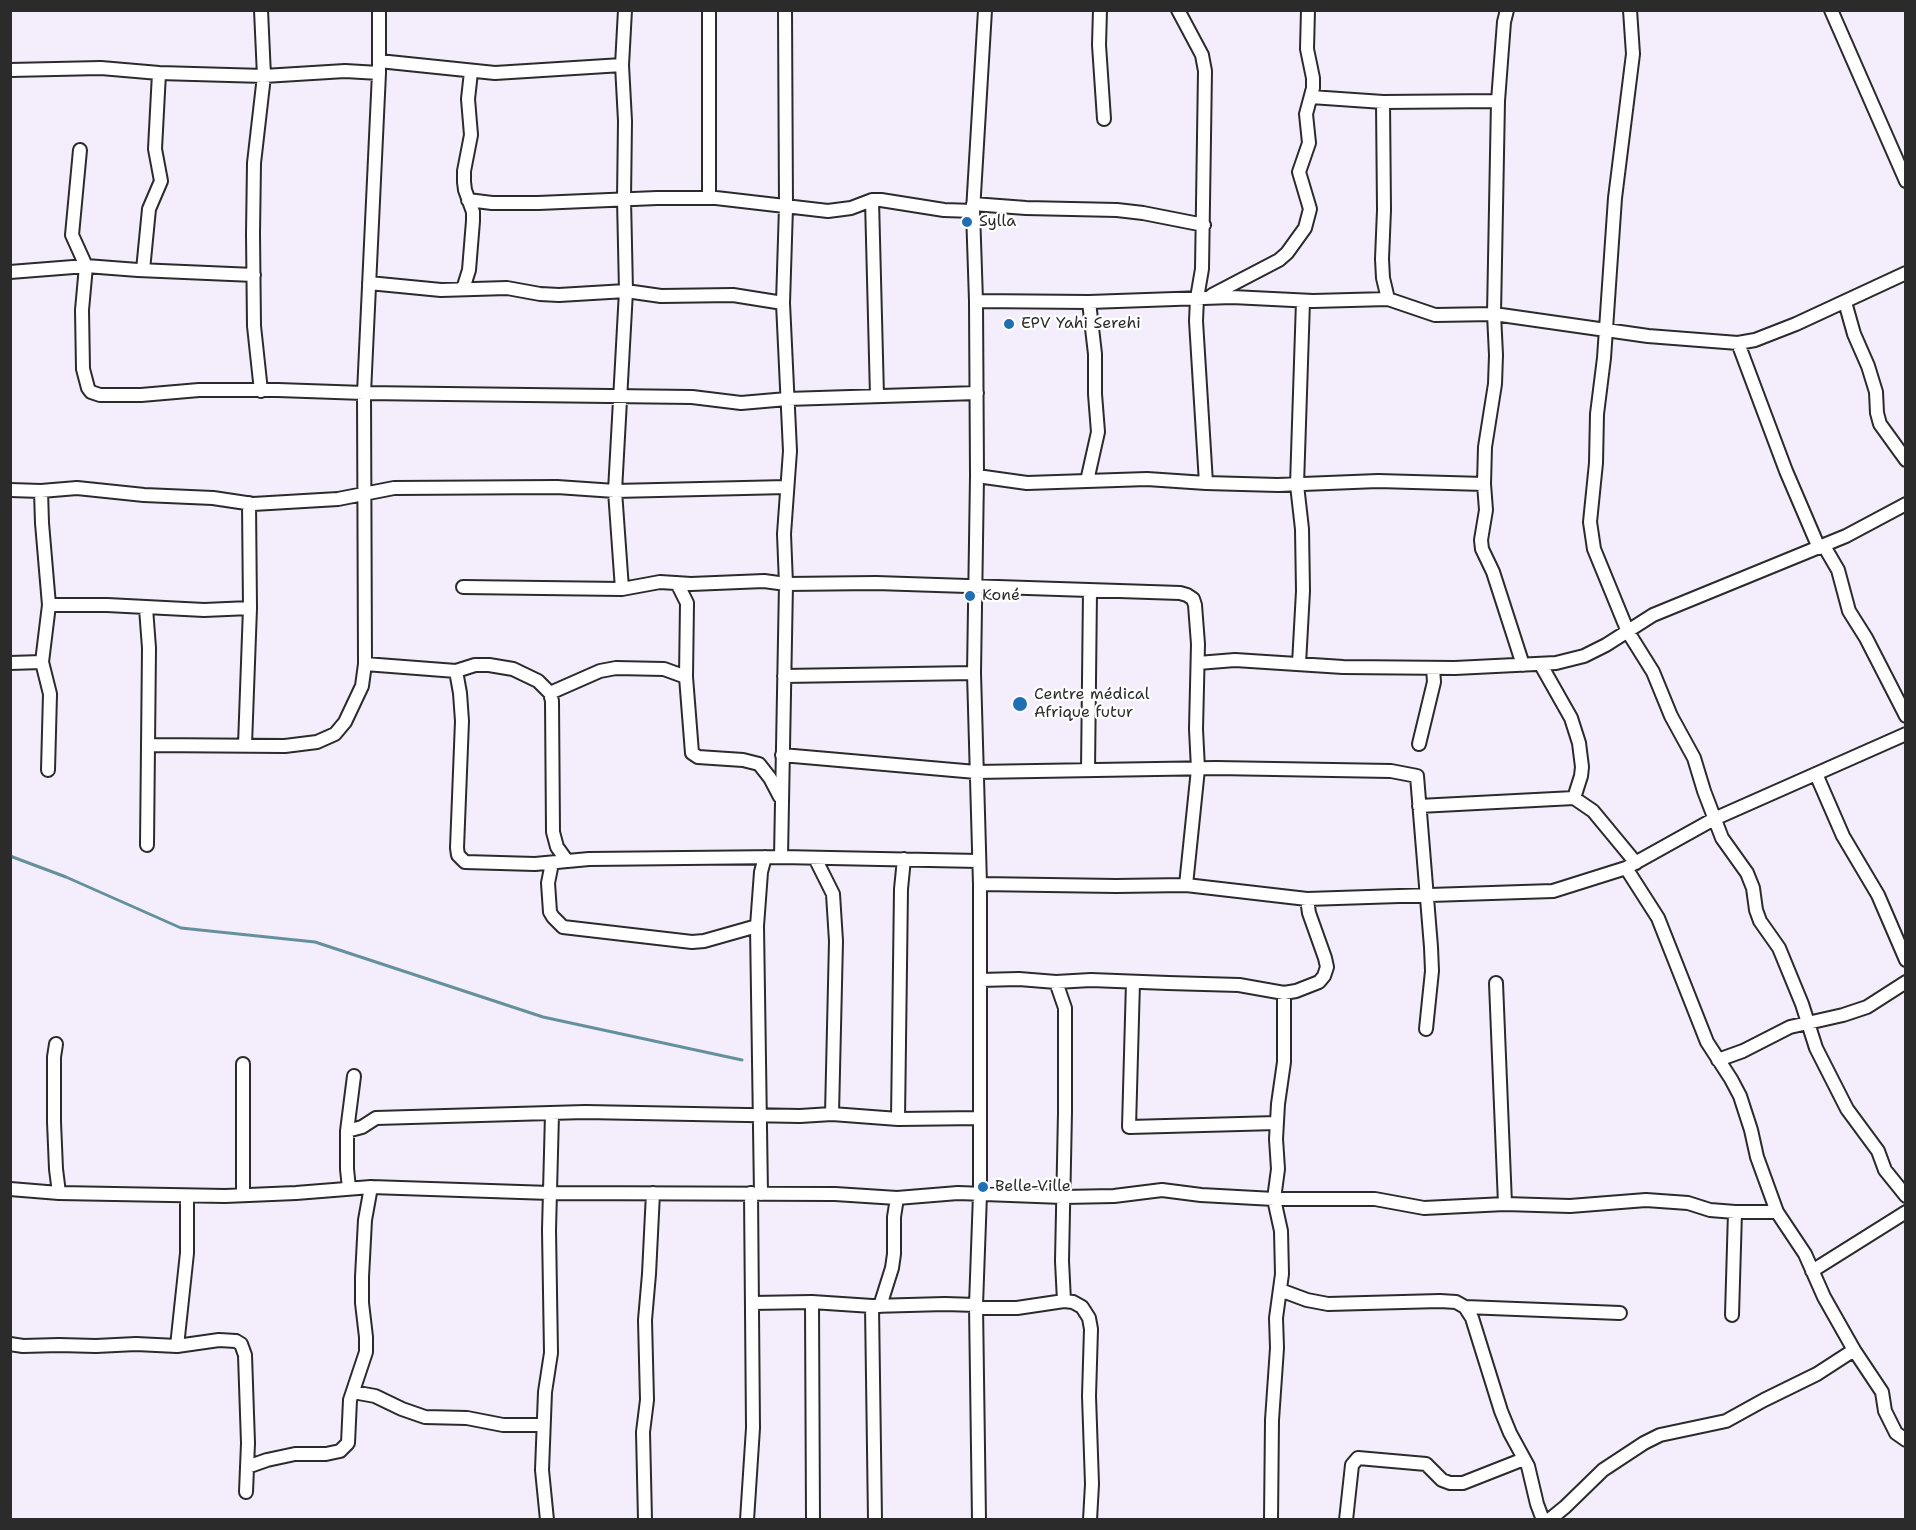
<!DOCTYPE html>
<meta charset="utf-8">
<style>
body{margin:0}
#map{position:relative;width:1916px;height:1530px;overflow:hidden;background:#f4edfb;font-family:"Shantell Sans",sans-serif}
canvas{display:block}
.frame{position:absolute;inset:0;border:12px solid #2b2b2b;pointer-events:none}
</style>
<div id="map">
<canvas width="1916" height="1530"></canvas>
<div class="frame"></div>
</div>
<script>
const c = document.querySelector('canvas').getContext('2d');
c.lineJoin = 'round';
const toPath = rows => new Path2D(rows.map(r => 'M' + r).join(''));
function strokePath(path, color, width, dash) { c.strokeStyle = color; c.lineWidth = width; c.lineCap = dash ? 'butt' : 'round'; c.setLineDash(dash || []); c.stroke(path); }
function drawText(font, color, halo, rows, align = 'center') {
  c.font = font + ' "Shantell Sans",sans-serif'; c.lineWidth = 4.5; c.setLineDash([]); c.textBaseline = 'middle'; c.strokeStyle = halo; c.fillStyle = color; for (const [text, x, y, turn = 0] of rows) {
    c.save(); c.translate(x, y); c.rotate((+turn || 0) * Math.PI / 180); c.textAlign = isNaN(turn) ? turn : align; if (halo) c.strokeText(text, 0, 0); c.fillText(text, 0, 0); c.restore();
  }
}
strokePath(toPath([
 [10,856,66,877,181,928,315,942,543,1017,742,1060]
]), '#64909e', 3);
const minor = toPath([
 [261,10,264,76,254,163,253,234,254,326,261,391],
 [625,10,622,65,625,121,624,199,626,291,615,491,622,589,660,582,691,584,764,581,786,584,876,583,1180,593,1187,595,1193,599,1195,605,1198,644,1196,729,1198,769,1186,885],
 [1100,10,1099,45,1104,119],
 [1178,10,1202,55,1205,71,1202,269,1197,298,1196,321,1206,483],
 [1507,10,1504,22,1498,101,1494,314,1496,355,1495,384,1485,447,1484,484,1486,510,1481,540,1482,549,1493,572,1523,665],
 [1630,10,1633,54,1615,198,1604,358,1597,414,1596,463,1590,522,1594,549,1628,632,1653,672,1671,716,1694,758,1704,791,1722,838,1747,873,1753,888,1756,910,1760,921,1779,948,1802,1004,1816,1048,1847,1109,1878,1151,1885,1170,1906,1196],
 [1831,10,1906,181],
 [379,61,495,73,622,65],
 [10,70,101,68,159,73,264,76,345,71,379,73],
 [1311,97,1383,102,1498,101],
 [1383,102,1384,210,1382,259,1383,278,1388,299],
 [80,150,72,235,86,266,82,310,83,369,88,388,91,392,100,395,141,395,199,390,278,390,364,393,692,397,741,403,787,399,977,393],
 [709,198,709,10],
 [468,200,492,203,538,203,657,198,716,198,828,211,851,208,872,200,881,200,944,210,973,211],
 [872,200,877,396],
 [973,204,1026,208,1117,210,1143,213,1204,225],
 [143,270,149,209,161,181,155,149,159,73],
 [10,272,86,266,138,270,254,275],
 [369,283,441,290,507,288,540,294,559,295,626,291,661,296,733,295,783,303],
 [463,289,469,270,473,221,473,212,465,190,464,182,464,171,471,135,468,99,471,72],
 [1212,295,1279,260,1287,253,1305,228,1310,209,1299,172,1309,143,1306,114,1313,88,1313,78,1307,49,1308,10],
 [976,301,1089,302,1232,297,1313,301,1388,299,1435,315,1494,314,1648,336,1738,343,1755,340,1796,324,1906,273],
 [1845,302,1854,334,1868,366,1876,392,1877,413,1880,424,1906,460],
 [1738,343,1786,471,1819,548],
 [977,476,1027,483,1147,479,1206,483,1278,485,1378,481,1484,484],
 [1087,481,1098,432,1095,394,1095,354,1089,302],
 [10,490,41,491,77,488,144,495,213,498,253,504,338,499,394,488,557,487,615,491,787,487],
 [41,491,42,523,49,605,42,662,50,694,48,770],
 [1824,546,1838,570,1849,611,1866,638,1906,716],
 [677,583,687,603,686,677,692,753,698,757,743,760,759,764,770,778,780,797],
 [463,587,622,589],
 [49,605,107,605,204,610,250,608],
 [146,608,149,648,147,845],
 [10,663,42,662],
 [1198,663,1235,660,1343,667,1455,668,1556,663,1584,656,1606,645,1653,615,1846,536,1906,504],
 [365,664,456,671,475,665,489,665,513,669,538,681,550,693,552,701,553,832,557,847,567,861],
 [1299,664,1303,591,1302,529,1297,485,1303,301],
 [1541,665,1571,718,1579,743,1582,767,1581,776,1574,798],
 [456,671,460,693,462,721,457,848,458,855,465,862,535,864,589,859,781,857,979,861],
 [784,676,974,673],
 [550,693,600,671,616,668,664,669,686,677],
 [1419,744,1434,682,1433,668],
 [149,745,285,746,317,742,335,734,345,722,362,686,365,664,364,393,379,73,379,10],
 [245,745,250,608,249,503],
 [782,755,976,772,1216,768,1391,771,1417,776,1431,947,1432,971,1426,1029],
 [1088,770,1090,591],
 [1816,774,1843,836,1878,895,1906,960],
 [1419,806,1574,798,1593,811,1636,863],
 [781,857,786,584,784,534,790,451,783,303,786,207,785,10],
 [815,858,833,894,836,941,832,1114],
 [552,863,548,883,550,912,553,917,563,927,692,942,704,941,757,926],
 [1626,868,1658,918,1707,1042,1731,1079,1740,1096,1751,1130,1757,1157,1777,1212,1805,1254,1824,1297,1854,1350,1882,1392,1885,1411,1896,1433,1906,1440],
 [980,884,1116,886,1186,885,1307,899,1553,891,1626,868,1714,819,1906,734],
 [980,980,1019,979,1056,982,1091,980,1168,983,1239,985,1284,993,1296,991,1319,982,1324,976,1327,967,1325,958,1309,913,1307,899],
 [1056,982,1065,1008,1065,1112,1062,1261,1064,1301],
 [1133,982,1129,1127,1277,1123],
 [1496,983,1505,1204],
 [56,1044,54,1057,54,1122,56,1169,59,1193],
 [1718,1060,1743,1051,1790,1027,1843,1015,1867,1007,1906,982],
 [898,1119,901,889,904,859],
 [347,1131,362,1127,376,1118,585,1112,800,1116,832,1114,898,1119,980,1118],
 [349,1188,347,1169,347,1131,354,1076],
 [10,1189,59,1193,225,1196,296,1193,371,1187,550,1193,835,1194,897,1198,958,1193,1063,1197,1114,1196,1162,1190,1201,1195,1274,1199,1375,1199,1424,1208,1505,1204,1570,1206,1646,1200,1688,1203,1710,1210,1735,1212,1777,1212],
 [243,1194,243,1064],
 [761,1194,757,926,761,872,765,857],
 [1812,1271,1906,1212],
 [1280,1290,1307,1300,1328,1304,1440,1301,1456,1302,1465,1307,1620,1313],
 [812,1302,813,1520],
 [752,1303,812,1302,872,1306,945,1304,976,1305],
 [872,1306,875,1520],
 [880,1306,892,1268,894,1254,894,1217,897,1198],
 [1465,1307,1472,1318,1501,1411,1510,1433,1528,1466,1537,1504,1543,1520],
 [976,1308,1017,1308,1064,1301,1073,1302,1082,1307,1089,1318,1091,1329,1089,1396,1092,1484,1090,1520],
 [1732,1315,1735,1212],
 [10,1344,23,1346,59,1345,96,1346,136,1344,177,1346,219,1340,236,1341,241,1344,245,1355,248,1443,246,1492],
 [177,1346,187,1253,187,1196],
 [353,1392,375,1396,402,1409,425,1417,467,1418,503,1425,543,1425],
 [247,1467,267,1460,295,1454,326,1454,340,1451,348,1443,350,1400,366,1352,366,1337,362,1303,362,1277,365,1220,371,1187],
 [547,1520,542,1470,545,1392,551,1353,549,1230,552,1114],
 [645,1520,643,1432,647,1400,645,1320,649,1274,653,1193],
 [747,1520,753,1428,751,1193],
 [979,1520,976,1305,980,1194,980,884,974,673,977,476,976,301,973,211,985,10],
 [1271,1520,1272,1420,1277,1348,1276,1318,1282,1274,1281,1231,1274,1199,1278,1169,1276,1139,1278,1104,1284,1062,1284,993],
 [1346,1520,1352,1465,1358,1458,1426,1464,1442,1480,1450,1483,1463,1483,1524,1459],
 [1549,1520,1565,1507,1603,1470,1644,1443,1660,1435,1726,1421,1764,1400,1817,1374,1854,1350]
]);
strokePath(minor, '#2b2b2b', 16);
strokePath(minor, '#fff', 12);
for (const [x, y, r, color] of [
 [967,222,6,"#1f6fb2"],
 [1009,324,6,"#1f6fb2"],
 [970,596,6,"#1f6fb2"],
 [1020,704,8,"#1f6fb2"],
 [983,1187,6,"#1f6fb2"]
]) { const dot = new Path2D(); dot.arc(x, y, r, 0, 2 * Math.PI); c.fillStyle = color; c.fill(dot); strokePath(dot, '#fff', 2); }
drawText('16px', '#2b2b2b', '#fff', [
 ["Sylla",979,222],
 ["EPV Yahi Serehi",1021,324],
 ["Koné",982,596],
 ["Centre médical",1034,695],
 ["Afrique futur",1034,713],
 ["Belle-Ville",995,1187]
], 'left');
</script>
